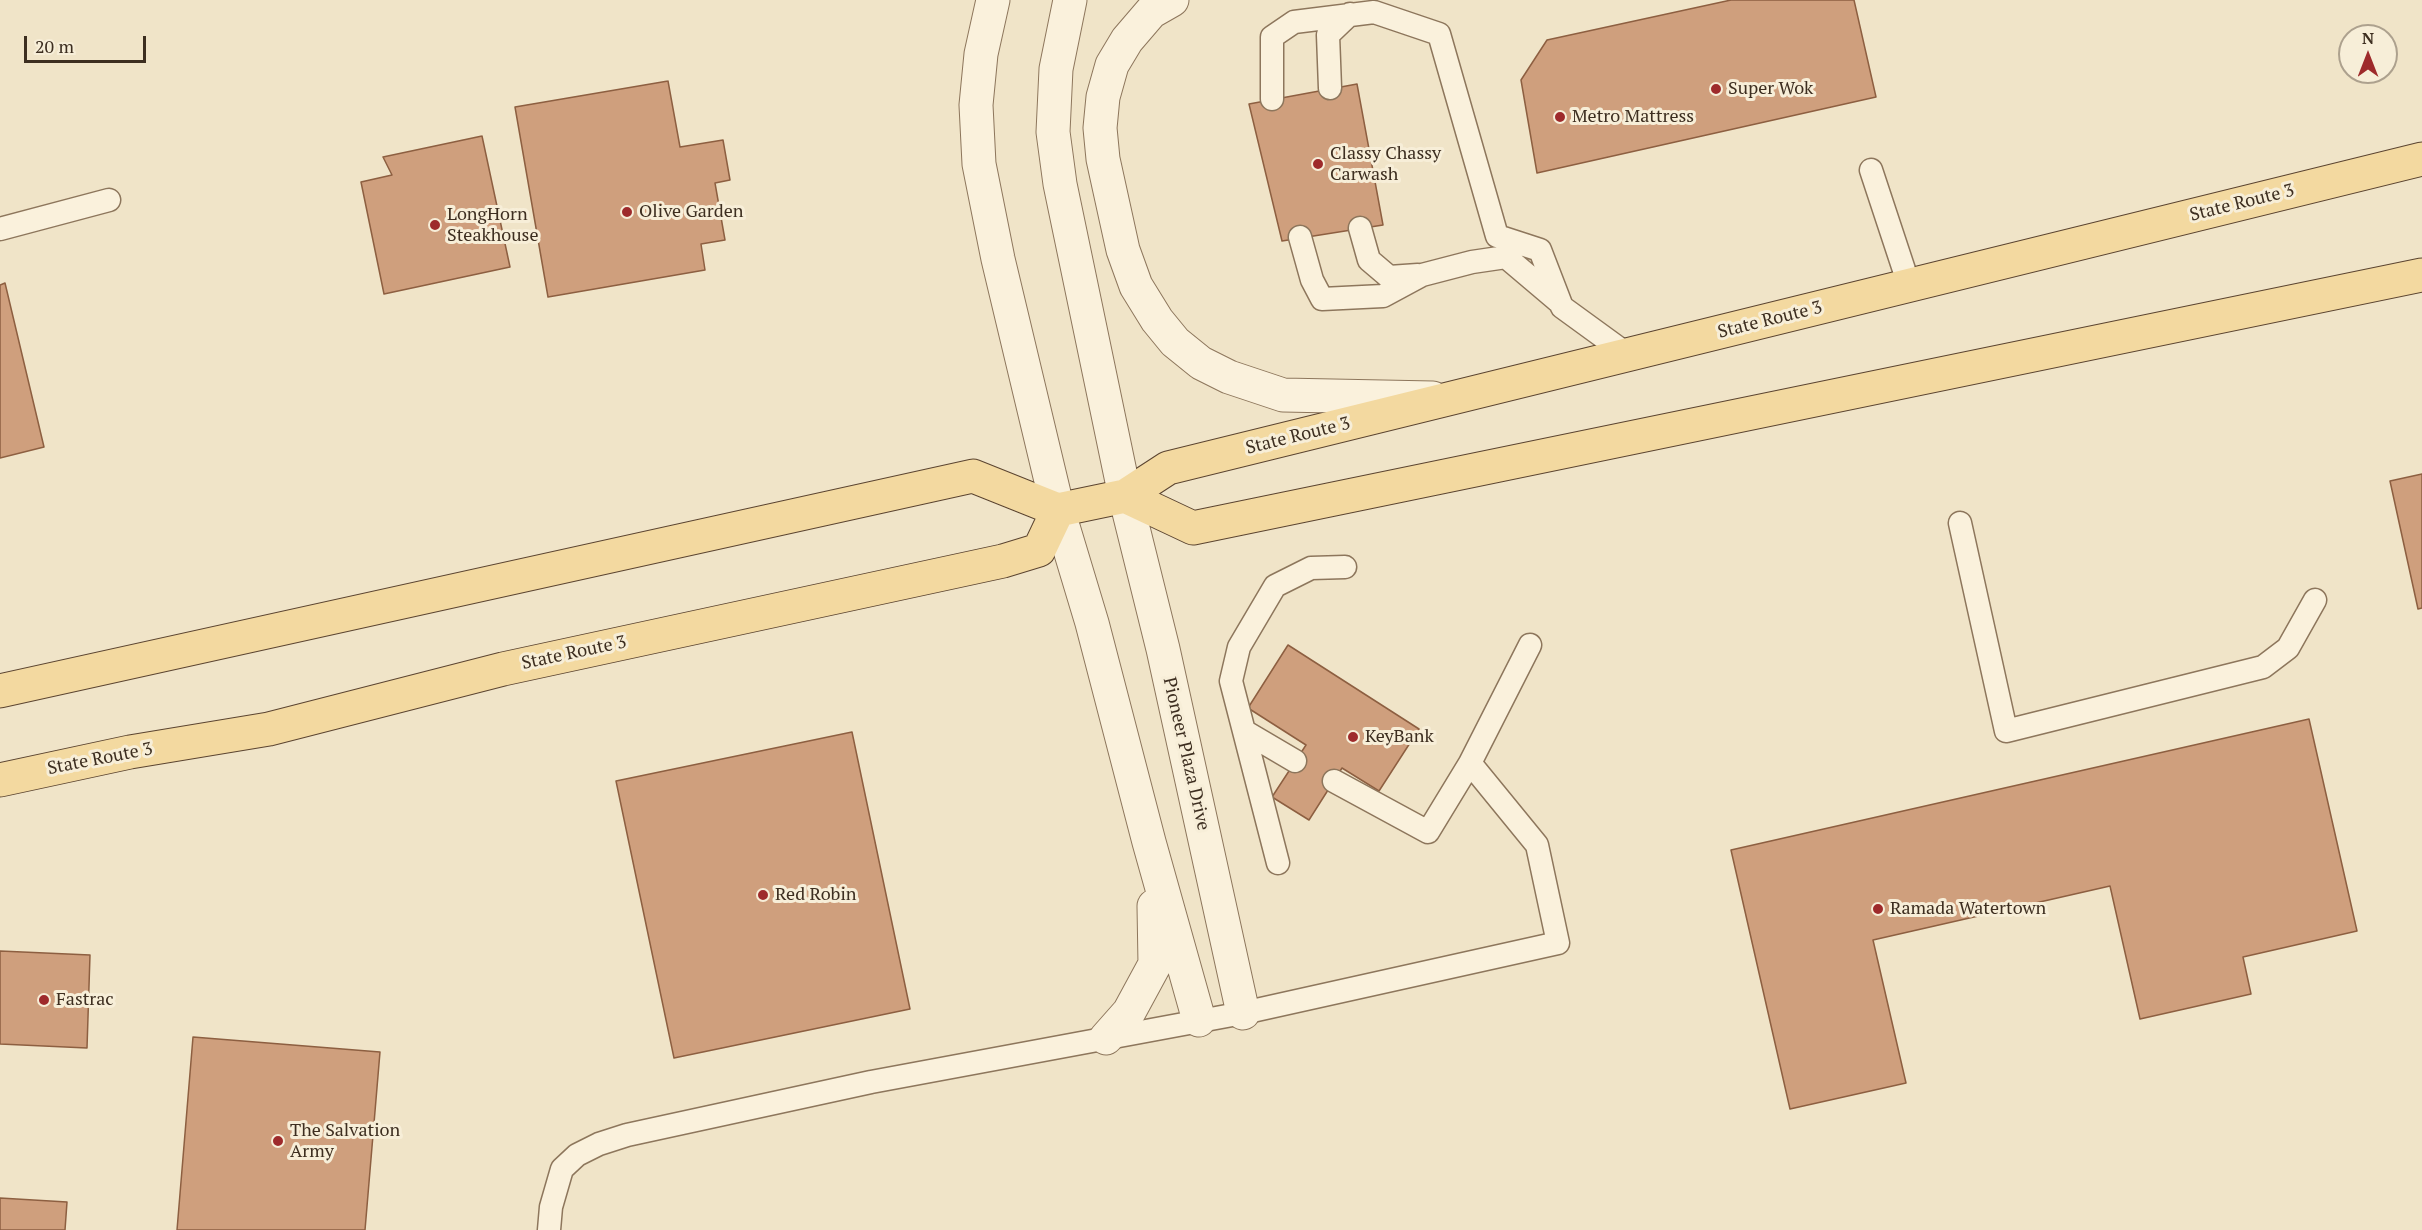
<!DOCTYPE html>
<style>
body{margin:0}
#map{position:relative;width:2422px;height:1230px;overflow:hidden;background:#f0e4c8;font-family:"PT Serif",serif}
canvas{display:block}
.north{position:absolute;left:2338px;top:24px;width:60px;height:60px;box-sizing:border-box;background:#f7eed8;border:2px solid #ada18e;border-radius:50%;rotate:0deg;font-size:16px;font-weight:700;line-height:24px;text-align:center;color:#3d2e20}
.north::after{content:'';display:block;margin:auto;width:21px;height:27px;background:#9e2a2b;clip-path:polygon(50% 0,100% 100%,50% 72%,0 100%)}
.scale{position:absolute;left:24px;top:36px;width:122px;height:27px;box-sizing:border-box;border:3px solid #3d2e20;border-top:0;padding-left:8px;font-size:18px;line-height:21px;white-space:nowrap;color:#3d2e20;-webkit-text-stroke:4px #f7eed8;paint-order:stroke}
</style>
<div id="map">
<canvas width="2422" height="1230"></canvas>
<div class="north">N</div>
<div class="scale">20 m</div>
</div>
<script>
const c = document.querySelector('canvas').getContext('2d');
c.lineJoin = 'round';
function paint(path, color) { c.fillStyle = color; c.fill(path, 'evenodd'); }
const toPath = rows => new Path2D(rows.map(r => 'M' + r).join(''));
function strokePath(path, color, width, dash) { c.strokeStyle = color; c.lineWidth = width; c.lineCap = dash ? 'butt' : 'round'; c.setLineDash(dash || []); c.stroke(path); }
function drawText(font, color, halo, rows, align = 'center') {
  c.font = font + ' "PT Serif",serif'; c.lineWidth = 6; c.setLineDash([]); c.textBaseline = 'middle'; c.strokeStyle = halo; c.fillStyle = color; for (const [text, x, y, turn = 0] of rows) {
    c.save(); c.translate(x, y); c.rotate((+turn || 0) * Math.PI / 180); c.textAlign = isNaN(turn) ? turn : align; if (halo) c.strokeText(text, 0, 0); c.fillText(text, 0, 0); c.restore();
  }
}
const building = toPath([
 [1731,0,1854,0,1876,97,1537,173,1521,80,1547,40,1731,0],
 [668,81,680,147,723,140,730,180,715,183,725,240,701,244,705,270,548,297,515,107,668,81],
 [1357,84,1383,225,1282,241,1249,104,1357,84],
 [482,136,510,267,384,294,361,182,392,175,383,157,482,136],
 [5,283,44,447,0,458,0,285,5,283],
 [2422,474,2422,608,2418,609,2390,481,2422,474],
 [1288,645,1419,729,1379,791,1342,768,1309,820,1272,797,1306,745,1248,708,1288,645],
 [2309,719,2357,931,2243,957,2251,994,2140,1019,2110,886,1873,940,1906,1083,1790,1109,1731,850,2309,719],
 [852,732,910,1009,674,1058,616,781,852,732],
 [0,951,90,955,87,1048,0,1044,0,951],
 [193,1037,380,1052,365,1230,177,1230,193,1037],
 [0,1198,67,1202,65,1230,0,1230,0,1198]
]);
paint(building, '#cf9f7d');
strokePath(building, '#8d5f41', 1.5);
const service = toPath([
 [1330,88,1328,35,1350,14],
 [1272,99,1272,37,1294,22,1374,12,1439,34,1497,236,1540,250,1562,307,1628,355],
 [1871,170,1909,285],
 [1360,228,1369,260,1389,277,1418,275],
 [0,229,109,200],
 [1300,237,1312,280,1322,299,1383,296,1422,275,1472,262,1506,257,1558,301],
 [1960,523,2006,731,2263,667,2288,648,2315,600],
 [1244,731,1295,761],
 [1334,781,1428,832,1470,763,1530,645],
 [1278,863,1231,681,1239,647,1275,586,1311,568,1345,567],
 [549,1230,551,1207,562,1169,577,1155,599,1144,627,1135,871,1082,1243,1013,1558,943,1537,845,1470,763]
]);
const minor = toPath([
 [993,0,981,54,976,105,979,164,998,259,1058,510,1092,623,1149,842,1199,1020],
 [1070,0,1056,69,1053,132,1060,184,1125,496,1163,649,1243,1013],
 [1172,0,1151,12,1127,40,1112,65,1103,97,1100,128,1103,159,1123,250,1136,286,1157,320,1175,342,1201,363,1229,377,1283,395,1433,398],
 [1106,1038,1129,1012,1155,964,1154,906]
]);
const primary = toPath([
 [1125,496,1193,528,2422,275],
 [1058,510,1125,496,1168,468,2422,159],
 [0,691,973,476,1058,510],
 [0,780,130,752,269,729,503,669,1003,561,1039,550,1058,510]
]);
strokePath(service, '#8d765c', 25);
strokePath(minor, '#8d765c', 35);
strokePath(primary, '#5b4430', 35);
strokePath(service, '#faf1dc', 22);
strokePath(minor, '#faf1dc', 33);
strokePath(primary, '#f3d9a0', 33);
for (const [x, y, r, color] of [
 [1716,89,6,"#9e2a2b"],
 [1560,117,6,"#9e2a2b"],
 [1318,164,6,"#9e2a2b"],
 [627,212,6,"#9e2a2b"],
 [435,225,6,"#9e2a2b"],
 [1353,737,6,"#9e2a2b"],
 [763,895,6,"#9e2a2b"],
 [1878,909,6,"#9e2a2b"],
 [44,1000,6,"#9e2a2b"],
 [278,1141,6,"#9e2a2b"]
]) { const dot = new Path2D(); dot.arc(x, y, r, 0, 2 * Math.PI); c.fillStyle = color; c.fill(dot); strokePath(dot, '#f7eed8', 2); }
drawText('18px', '#3d2e20', '#f7eed8', [
 ["Super Wok",1728,89],
 ["Metro Mattress",1572,117],
 ["Classy Chassy",1330,154],
 ["Carwash",1330,175],
 ["Olive Garden",639,212],
 ["LongHorn",447,215],
 ["Steakhouse",447,236],
 ["KeyBank",1365,737],
 ["Red Robin",775,895],
 ["Ramada Watertown",1890,909],
 ["Fastrac",56,1000],
 ["The Salvation",290,1131],
 ["Army",290,1152]
], 'left');
drawText('18px', '#3d2e20', '#f7eed8', [
 ["State Route 3",2242,203,-14],
 ["State Route 3",1770,320,-14],
 ["State Route 3",1298,436,-14],
 ["State Route 3",574,653,-12],
 ["Pioneer Plaza Drive",1186,754,77],
 ["State Route 3",100,759,-11]
]);
</script>
